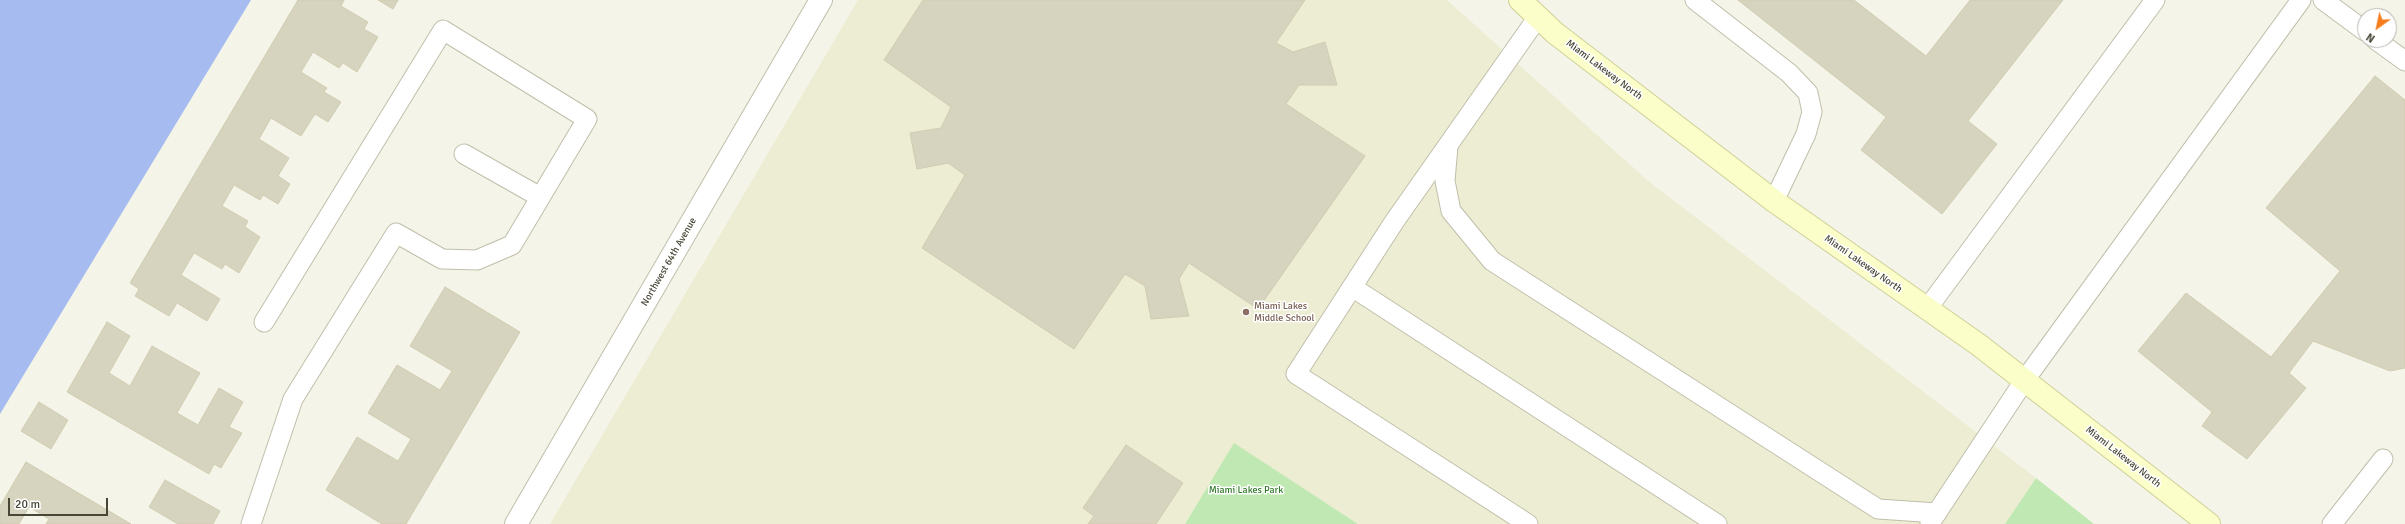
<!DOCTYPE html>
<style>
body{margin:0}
#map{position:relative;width:2405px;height:524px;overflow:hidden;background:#f4f4e9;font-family:Signika,sans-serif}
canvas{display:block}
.north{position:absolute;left:2357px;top:8px;width:40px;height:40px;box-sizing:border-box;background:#fff;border:1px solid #b6b5af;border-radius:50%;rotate:213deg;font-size:11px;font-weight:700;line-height:16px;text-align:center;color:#484637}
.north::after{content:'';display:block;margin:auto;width:14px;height:18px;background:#f77d1c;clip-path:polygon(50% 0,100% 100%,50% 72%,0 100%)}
.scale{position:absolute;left:8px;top:498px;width:100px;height:18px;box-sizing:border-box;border:2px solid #484637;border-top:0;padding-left:5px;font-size:12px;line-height:14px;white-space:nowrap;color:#484637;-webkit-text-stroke:3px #fff;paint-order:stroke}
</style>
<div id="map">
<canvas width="2405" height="524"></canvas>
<div class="north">N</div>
<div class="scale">20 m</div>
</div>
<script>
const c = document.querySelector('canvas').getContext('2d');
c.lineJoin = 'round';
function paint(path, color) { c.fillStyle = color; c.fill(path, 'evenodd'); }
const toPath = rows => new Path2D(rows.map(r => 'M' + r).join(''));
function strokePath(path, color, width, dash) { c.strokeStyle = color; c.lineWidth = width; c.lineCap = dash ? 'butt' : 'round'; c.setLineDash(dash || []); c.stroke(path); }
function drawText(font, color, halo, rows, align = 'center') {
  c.font = font + ' Signika,sans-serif'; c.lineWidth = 3; c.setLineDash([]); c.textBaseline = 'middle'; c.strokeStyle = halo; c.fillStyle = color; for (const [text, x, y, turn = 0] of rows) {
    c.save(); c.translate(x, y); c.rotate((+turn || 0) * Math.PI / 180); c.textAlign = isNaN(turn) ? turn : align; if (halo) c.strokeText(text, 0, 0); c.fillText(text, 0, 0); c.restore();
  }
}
paint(toPath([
 [858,0,1447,0,1647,180,2036,478,2005,524,1358,524,1234,444,1185,524,550,524]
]), '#ededd3');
paint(toPath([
 [1234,443,1358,524,1185,524],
 [2036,478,2094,524,2005,524]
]), '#c0e8b2');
paint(toPath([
 [0,0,251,0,0,414]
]), '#a6bcf0');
const building = toPath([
 [298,0,344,0,341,6,368,22,364,29,378,37,357,72,343,63,339,68,313,52,301,72,327,88,324,92,341,102,328,122,315,114,301,136,271,118,259,139,289,158,278,176,290,184,278,204,263,195,260,200,234,185,222,206,248,221,245,227,260,237,239,273,225,264,222,269,194,253,181,275,220,299,207,321,177,303,169,316,135,296,139,289,130,283,298,0],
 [378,0,398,0,393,9,378,0],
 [923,0,1305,0,1276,43,1293,52,1325,42,1337,85,1299,85,1286,104,1365,156,1258,309,1189,263,1179,279,1189,316,1151,319,1145,286,1125,274,1074,349,922,248,965,175,948,163,917,169,910,133,941,128,951,107,884,60,923,0],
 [1738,0,1854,0,1926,56,1970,0,2063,0,1968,121,1997,144,1942,214,1861,150,1886,117,1738,0],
 [2375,76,2405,100,2405,368,2390,371,2313,341,2289,373,2306,388,2247,459,2202,426,2212,412,2138,351,2186,293,2271,357,2340,271,2266,208,2375,76],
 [445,287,520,332,406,524,382,524,326,490,357,437,398,461,411,439,368,413,397,365,440,390,452,371,410,346,445,287],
 [107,322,130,336,109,373,130,386,152,346,200,373,177,413,198,425,219,388,243,402,229,427,242,433,221,468,214,464,209,474,67,392,107,322],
 [39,402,68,420,51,449,21,431,39,402],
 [1126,445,1183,483,1156,524,1088,524,1094,516,1083,508,1126,445],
 [26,462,131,524,46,524,49,519,29,507,19,524,0,524,0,506,26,462],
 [165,480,220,511,213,524,178,524,149,507,165,480]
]);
paint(building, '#d6d3be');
strokePath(building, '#d0cdb1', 1);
const lane = toPath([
 [1695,0,1789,73,1808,93,1812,112,1806,134,1774,201],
 [2323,0,2365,31],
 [2376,40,2405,61],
 [1448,146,1445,181,1451,211,1492,261,1878,509,1937,513],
 [464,154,540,197],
 [1352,287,1717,524],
 [1927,309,2155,0],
 [1930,523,2024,381,2301,0],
 [251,524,293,399,396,233,442,259,477,260,512,245,587,119,443,30,264,322],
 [1528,524,1296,374,1394,222,1538,17],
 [2332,524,2383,459]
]);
const street = toPath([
 [516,524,821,0]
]);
const secondary = toPath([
 [1520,0,1555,33,1774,201,1979,345,2209,524]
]);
strokePath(lane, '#c0bfab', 21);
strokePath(street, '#c0bfab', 24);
strokePath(secondary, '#ced096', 24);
strokePath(lane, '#fff', 19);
strokePath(street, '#fff', 22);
strokePath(secondary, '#fbfec9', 22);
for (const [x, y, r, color] of [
 [1246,312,4,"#8d6e63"]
]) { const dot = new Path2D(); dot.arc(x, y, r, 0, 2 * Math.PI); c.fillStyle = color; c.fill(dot); strokePath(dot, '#fff', 1.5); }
drawText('10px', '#484637', '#fff', [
 ["Miami Lakeway North",1604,70,37],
 ["Northwest 64th Avenue",669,262,-60],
 ["Miami Lakeway North",1863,264,35],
 ["Miami Lakeway North",2123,457,38]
]);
drawText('10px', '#785e54', '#fff', [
 ["Miami Lakes",1254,306],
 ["Middle School",1254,318]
], 'left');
drawText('10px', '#31792a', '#fff', [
 ["Miami Lakes Park",1246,490]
]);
</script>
